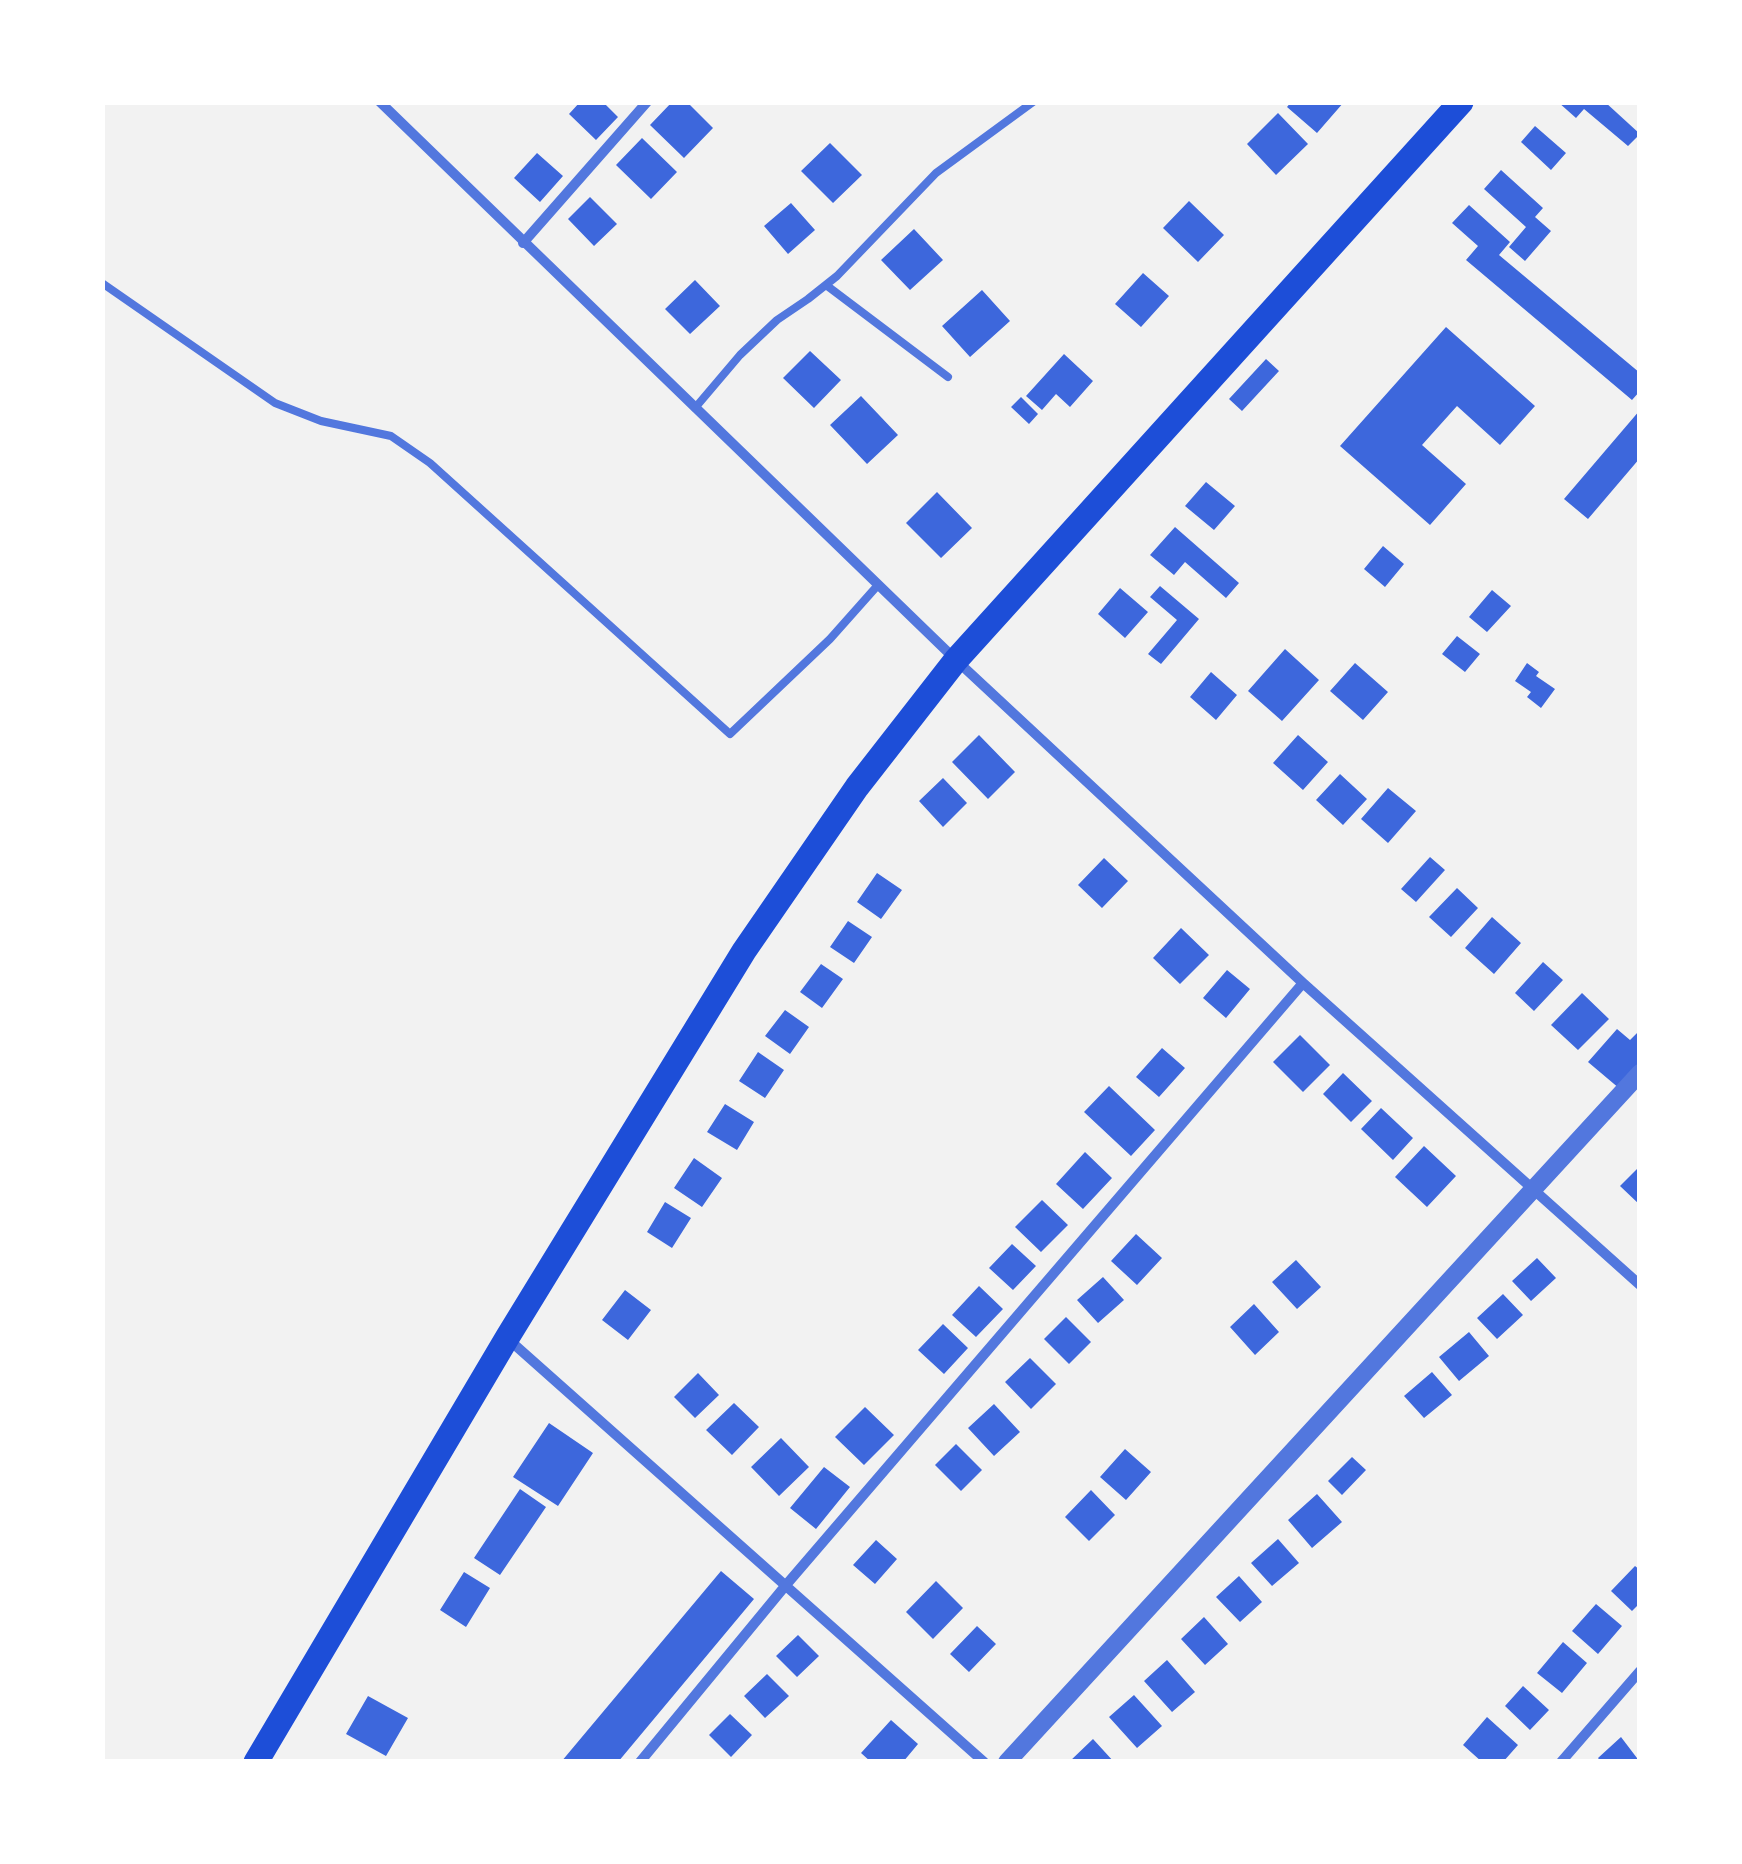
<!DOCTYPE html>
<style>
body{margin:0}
#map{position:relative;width:1742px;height:1864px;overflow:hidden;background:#f2f2f2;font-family:Helvetica,sans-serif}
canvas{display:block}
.frame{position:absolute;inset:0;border:105px solid #fff;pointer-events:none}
</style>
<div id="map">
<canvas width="1742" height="1864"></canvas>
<div class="frame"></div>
</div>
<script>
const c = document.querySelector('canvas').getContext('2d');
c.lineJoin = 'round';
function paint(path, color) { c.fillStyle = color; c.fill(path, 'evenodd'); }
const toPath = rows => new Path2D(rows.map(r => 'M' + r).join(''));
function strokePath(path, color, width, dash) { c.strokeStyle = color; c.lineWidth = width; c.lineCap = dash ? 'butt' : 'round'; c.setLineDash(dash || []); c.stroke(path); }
paint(toPath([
 [580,102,603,102,618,117,596,140,569,114],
 [672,102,687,102,713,128,684,158,650,125],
 [1291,102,1344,102,1317,133,1287,107],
 [1558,102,1605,102,1640,134,1628,146,1584,109,1576,118],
 [1278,113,1308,144,1276,175,1247,144],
 [1535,126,1566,153,1551,170,1521,142],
 [642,138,677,172,651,199,616,165],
 [830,143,862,175,833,203,801,171],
 [537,153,563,176,540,202,514,178],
 [1501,170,1543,208,1535,217,1551,231,1525,261,1509,247,1526,227,1484,189],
 [590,197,617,224,594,246,568,219],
 [1189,201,1224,235,1198,262,1163,228],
 [791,203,815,230,788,254,764,226],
 [1469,205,1510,242,1499,255,1640,373,1640,391,1632,400,1466,260,1478,246,1452,223],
 [914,229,943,260,910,290,881,260],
 [1143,273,1169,296,1141,327,1115,304],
 [695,280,720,306,690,334,665,309],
 [982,290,1010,321,970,357,942,326],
 [1446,327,1535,406,1500,445,1457,406,1422,445,1466,484,1430,525,1340,446],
 [810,351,841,380,814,408,783,378],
 [1064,354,1093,381,1070,407,1056,394,1042,410,1026,396],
 [1266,359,1279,371,1242,411,1229,399],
 [861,396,898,435,867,464,830,425],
 [1021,397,1038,414,1029,424,1011,407],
 [1640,410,1640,458,1588,519,1564,499],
 [1206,482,1235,506,1214,530,1185,506],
 [937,492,972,528,941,558,906,523],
 [1175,527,1239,583,1226,598,1185,562,1174,575,1150,555],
 [1383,546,1404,564,1385,587,1364,569],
 [1160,586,1199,619,1161,664,1148,654,1177,620,1150,597],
 [1120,588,1148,612,1125,638,1098,614],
 [1492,590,1511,606,1487,632,1469,617],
 [1457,636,1480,654,1465,672,1442,654],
 [1285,649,1319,680,1282,721,1248,691],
 [1355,663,1388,692,1363,720,1330,691],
 [1527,663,1539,672,1536,676,1555,689,1541,708,1527,697,1531,692,1515,681],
 [1211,672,1237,695,1216,720,1190,697],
 [979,735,1015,772,988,799,952,762],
 [1298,735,1328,762,1303,790,1273,763],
 [1340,774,1367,799,1343,825,1316,800],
 [943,778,967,803,943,827,919,801],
 [1388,788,1416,811,1388,843,1361,819],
 [1430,857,1445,870,1416,902,1401,889],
 [1104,858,1128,881,1102,908,1078,885],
 [877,873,902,890,881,919,857,902],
 [1457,888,1478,908,1451,937,1429,917],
 [1492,917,1521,943,1494,974,1465,948],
 [848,921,872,937,854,963,830,947],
 [1181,928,1209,955,1180,984,1153,958],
 [1543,962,1563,980,1534,1011,1515,993],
 [821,964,843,979,822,1008,800,992],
 [1227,970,1250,989,1226,1018,1203,998],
 [1582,993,1609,1019,1578,1050,1551,1025],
 [785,1010,809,1027,790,1054,765,1036],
 [1617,1029,1630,1040,1640,1030,1640,1066,1620,1089,1588,1062],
 [1300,1035,1330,1065,1303,1092,1273,1062],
 [1162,1048,1185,1068,1159,1097,1136,1077],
 [758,1052,784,1070,765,1098,739,1081],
 [1343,1073,1372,1101,1351,1122,1323,1094],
 [1109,1086,1155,1130,1131,1156,1084,1112],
 [725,1104,754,1122,737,1150,707,1132],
 [1381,1108,1413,1138,1393,1160,1361,1129],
 [1424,1146,1456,1176,1427,1207,1395,1177],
 [1085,1152,1112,1178,1083,1209,1056,1184],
 [694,1158,722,1178,702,1207,674,1188],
 [1640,1166,1640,1205,1620,1186],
 [1042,1200,1068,1225,1041,1252,1015,1227],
 [665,1202,691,1218,672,1248,647,1232],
 [1136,1234,1162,1258,1137,1285,1111,1261],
 [1012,1244,1036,1266,1013,1290,989,1268],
 [1537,1258,1556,1278,1531,1301,1512,1281],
 [1296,1260,1321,1287,1297,1309,1272,1282],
 [1103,1277,1124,1300,1098,1323,1077,1300],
 [979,1286,1003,1309,976,1337,952,1315],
 [625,1290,651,1310,628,1340,602,1320],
 [1503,1294,1523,1315,1497,1339,1477,1318],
 [1254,1304,1279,1332,1255,1355,1230,1327],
 [1066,1317,1091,1342,1069,1364,1044,1339],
 [943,1324,968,1348,944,1374,918,1350],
 [1469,1332,1489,1356,1459,1381,1439,1357],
 [1030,1358,1056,1384,1031,1409,1005,1382],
 [1432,1372,1452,1395,1424,1418,1404,1396],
 [698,1373,719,1395,695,1418,674,1397],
 [734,1403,759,1427,732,1455,706,1430],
 [994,1404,1020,1432,994,1456,968,1428],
 [865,1407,894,1435,864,1465,835,1437],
 [549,1423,593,1453,558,1506,513,1477],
 [781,1438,809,1467,779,1496,751,1467],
 [956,1444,982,1470,961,1491,935,1465],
 [1125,1449,1151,1472,1126,1500,1100,1477],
 [1352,1457,1366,1470,1342,1495,1328,1481],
 [824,1467,850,1487,816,1529,790,1508],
 [520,1489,546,1507,500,1575,474,1558],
 [1091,1490,1115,1515,1089,1541,1065,1517],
 [1317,1494,1342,1522,1312,1548,1288,1520],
 [1278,1539,1299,1563,1272,1586,1251,1563],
 [876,1540,897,1559,875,1584,853,1565],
 [1635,1566,1640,1570,1640,1603,1632,1611,1611,1591],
 [721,1571,754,1599,618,1762,561,1762],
 [464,1572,490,1588,466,1627,440,1610],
 [1239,1576,1262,1602,1240,1622,1216,1597],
 [936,1581,963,1608,933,1639,906,1612],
 [1596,1604,1622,1626,1598,1654,1572,1631],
 [1204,1617,1228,1644,1205,1665,1181,1639],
 [977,1626,996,1644,969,1672,950,1654],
 [798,1635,819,1656,797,1677,776,1656],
 [1563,1642,1587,1663,1562,1693,1537,1673],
 [1167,1660,1195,1692,1172,1712,1144,1681],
 [767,1674,789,1696,765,1718,744,1696],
 [1523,1686,1549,1710,1530,1730,1505,1706],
 [1134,1695,1162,1726,1137,1748,1109,1717],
 [368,1696,408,1718,386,1756,346,1734],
 [730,1714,752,1735,731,1757,709,1735],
 [1487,1717,1518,1745,1503,1762,1482,1762,1463,1745],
 [891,1720,918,1744,903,1762,871,1762,861,1753],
 [1621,1737,1640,1762,1601,1762,1598,1758],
 [1093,1739,1114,1762,1069,1762]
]), '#3d67dc');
strokePath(toPath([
 [102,283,275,403,321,421,391,436,430,463,730,734,830,639,878,585],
 [826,285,948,377],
 [695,408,740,355,777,320,808,299,837,276,936,173,1033,102]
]), '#5277de', 8);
strokePath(toPath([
 [380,102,956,660,1303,983,1640,1285],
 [523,243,647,102],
 [507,1338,984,1762],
 [640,1762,786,1585,1303,983],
 [1561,1762,1640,1671]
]), '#5277de', 10);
strokePath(toPath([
 [1007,1762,1640,1073]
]), '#5277de', 18);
strokePath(toPath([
 [256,1762,507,1338,744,951,857,787,956,660,1461,102]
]), '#1d4ed8', 25);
</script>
